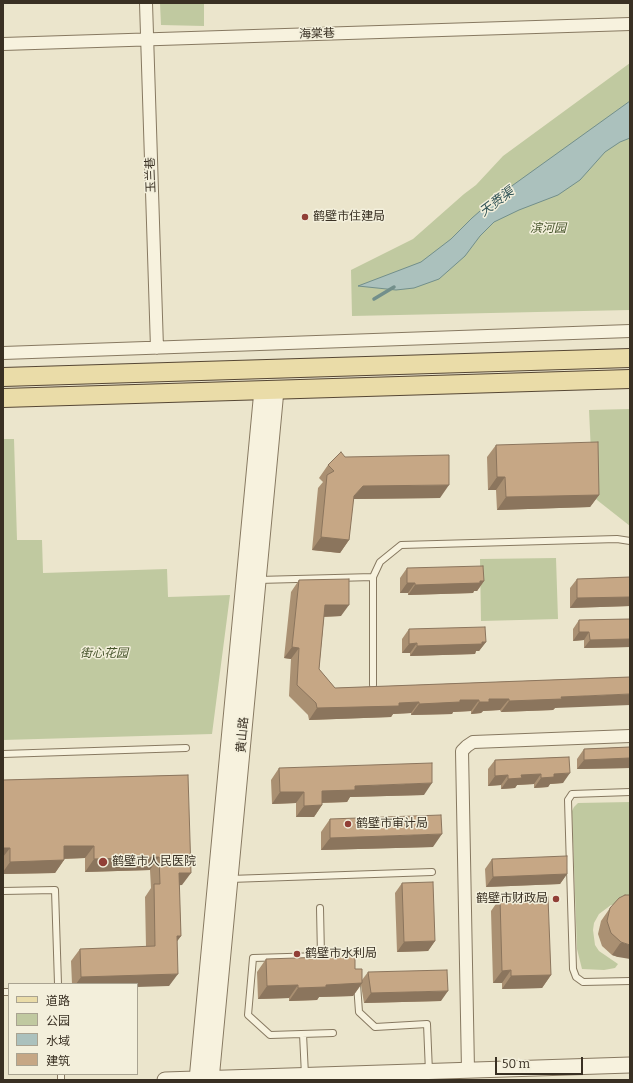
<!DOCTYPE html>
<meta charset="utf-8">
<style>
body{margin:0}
#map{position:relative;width:633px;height:1083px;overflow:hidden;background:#ebe5cc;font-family:Bitter,"Noto Sans SC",serif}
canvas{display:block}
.frame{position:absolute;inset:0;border:4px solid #393023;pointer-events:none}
.legend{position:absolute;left:8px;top:983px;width:130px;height:92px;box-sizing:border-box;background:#f3efdb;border:1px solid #a9a391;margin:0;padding:5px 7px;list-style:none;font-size:12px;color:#393023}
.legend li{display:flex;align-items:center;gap:8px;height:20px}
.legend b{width:20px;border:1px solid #a9a391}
.scale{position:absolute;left:495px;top:1057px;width:88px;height:18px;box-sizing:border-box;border:2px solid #393023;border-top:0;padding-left:5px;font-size:12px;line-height:14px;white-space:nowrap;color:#393023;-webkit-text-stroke:3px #f3efdb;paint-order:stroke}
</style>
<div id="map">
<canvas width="633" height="1083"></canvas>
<div class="frame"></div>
<ul class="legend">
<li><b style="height:5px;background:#eadca8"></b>道路</li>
<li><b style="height:11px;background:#c0c9a0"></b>公园</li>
<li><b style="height:11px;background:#abc1bd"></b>水域</li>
<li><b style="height:11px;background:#c6a785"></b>建筑</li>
</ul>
<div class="scale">50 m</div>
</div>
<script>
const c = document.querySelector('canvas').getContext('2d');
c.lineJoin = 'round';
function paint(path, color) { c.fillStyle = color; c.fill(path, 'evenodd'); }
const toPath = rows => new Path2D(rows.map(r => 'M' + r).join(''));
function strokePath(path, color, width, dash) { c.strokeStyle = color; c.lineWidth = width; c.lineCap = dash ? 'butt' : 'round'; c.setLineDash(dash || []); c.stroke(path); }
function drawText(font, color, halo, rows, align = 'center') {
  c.font = font + ' Bitter,"Noto Sans SC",serif'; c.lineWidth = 3; c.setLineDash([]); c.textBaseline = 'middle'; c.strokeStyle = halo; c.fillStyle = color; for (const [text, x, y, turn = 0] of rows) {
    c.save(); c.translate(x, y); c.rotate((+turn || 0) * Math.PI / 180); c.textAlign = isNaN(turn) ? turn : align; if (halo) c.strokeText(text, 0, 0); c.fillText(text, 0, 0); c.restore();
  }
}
paint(toPath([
 [160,3,204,3,204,26,161,25],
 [630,63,630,310,352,316,351,270,413,239,464,194,476,185,503,156],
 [630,409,630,526,597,500,593,495,589,410],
 [3,439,14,439,17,540,42,540,43,573,167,569,168,597,230,595,212,734,3,740],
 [556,558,558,619,481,621,480,559],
 [630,802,630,904,611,905,599,914,594,923,593,930,595,945,599,951,618,964,615,968,604,970,582,969,577,949,572,811,574,807,578,803]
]), '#c0c9a0');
const water = toPath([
 [630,101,630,138,620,142,605,152,580,180,558,195,519,210,494,222,480,236,465,256,439,279,414,288,396,290,358,286,421,262,451,239,472,218,495,198,630,101]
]);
paint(water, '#abc1bd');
strokePath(water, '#728f8b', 1);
strokePath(toPath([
 [374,299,394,287]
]), '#728f8b', 3.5);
const service = toPath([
 [258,580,373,577],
 [373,685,373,577,380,562,401,545,617,539,630,541],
 [3,754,186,748],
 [630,792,572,794,568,800,573,969,576,977,583,982,630,981],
 [230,879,432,872],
 [3,891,55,890,58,984],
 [320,908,321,956,253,958,248,1015,270,1035,333,1033],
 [357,984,359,1012,375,1027,427,1024,429,1072],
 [3,992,9,992],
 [303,1034,305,1075],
 [61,1074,61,1080]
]);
const minor = toPath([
 [146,3,157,348],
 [3,44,630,24],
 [3,353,630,331],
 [468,1070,462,751,467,746,473,742,630,736]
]);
const tertiary = toPath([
 [165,1080,630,1065],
 [197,1080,262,390],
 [211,1080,276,390]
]);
const primary = toPath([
 [3,377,630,358],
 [3,398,630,379]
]);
strokePath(service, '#877961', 8);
strokePath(minor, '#877961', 14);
strokePath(tertiary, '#877961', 17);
strokePath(primary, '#564734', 20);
strokePath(service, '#f7f2de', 6);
strokePath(minor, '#f7f2de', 12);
strokePath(tertiary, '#f7f2de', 15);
strokePath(primary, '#eadca8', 18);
paint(toPath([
 [496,445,599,495,590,507,497,510,496,490,488,490,487,457],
 [345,457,440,498,354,499,353,500,349,540,340,553,312,550,318,488,323,482,319,478,328,465],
 [407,568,484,581,477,591,474,591,473,593,408,595,408,593,400,593,400,578],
 [630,577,630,606,570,608,570,588,577,579],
 [299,580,341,616,324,617,319,669,335,688,630,677,555,708,553,710,501,712,500,710,483,711,481,713,471,714,471,711,453,712,452,714,411,715,411,713,393,714,391,717,309,720,308,715,289,696,291,659,284,658,291,592],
 [630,619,630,647,584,648,584,640,573,641,573,629,579,620],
 [409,629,486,642,479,651,476,651,475,654,410,656,410,653,402,653,402,639],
 [630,747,630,768,577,769,577,759,584,749],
 [569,757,563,783,550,784,548,787,534,788,534,784,517,785,515,788,501,789,501,785,488,786,488,769,495,760],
 [279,768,424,795,350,797,347,802,322,803,322,805,314,817,296,817,296,803,272,804,271,780],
 [188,775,182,885,179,885,181,936,177,941,169,986,137,984,72,984,71,961,80,949,146,947,145,897,151,888,150,870,85,872,85,858,64,859,64,860,55,873,3,874,3,780],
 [330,819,433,847,321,850,321,832],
 [492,859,567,874,560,884,486,887,485,869],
 [402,883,435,941,428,951,397,952,395,893],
 [630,895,618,957,612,955,602,946,598,934,601,921,610,908],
 [500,898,551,975,542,988,502,989,502,983,493,983,491,911],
 [266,959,355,969,362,980,368,972,441,1001,364,1003,361,985,353,996,319,997,317,1000,289,1001,289,998,258,999,257,972]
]), '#aa9072');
paint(toPath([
 [497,477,505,477,496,490,488,490],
 [449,485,440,498,354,499,345,509,354,496,363,486],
 [599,495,590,507,497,510,506,497],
 [321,537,349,540,340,553,312,550],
 [484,581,477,591,474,591,473,593,408,595,415,585],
 [407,583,415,583,408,593,400,593],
 [630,597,630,606,570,608,577,598],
 [325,605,349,605,341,616,317,617],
 [579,632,589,632,584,640,573,641],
 [630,639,630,647,584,648,590,640],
 [486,642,479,651,476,651,475,654,410,656,417,646],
 [417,643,410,653,402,653,409,644],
 [292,647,299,648,291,659,284,658],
 [630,694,630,705,555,708,553,710,501,712,509,701,561,697],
 [489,699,509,699,500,710,483,711,481,713,471,714,479,702],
 [460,700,479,700,471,711,453,712,452,714,411,715,419,704],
 [419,702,411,713,393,714,391,717,309,720,317,708,399,703],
 [630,758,630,768,577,769,584,760],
 [570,773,563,783,550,784,548,787,534,788,541,778,554,774],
 [541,774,534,784,517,785,515,788,501,789,508,779,521,775],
 [508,775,501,785,488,786,495,776],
 [432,783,424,795,350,797,347,802,314,803,322,791,355,786],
 [280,792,304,792,296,803,272,804],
 [322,805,314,817,296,817,304,806],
 [442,834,433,847,321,850,330,838],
 [64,846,94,846,85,858,55,859],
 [3,848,10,848,3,857],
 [159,857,150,870,85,872,94,859],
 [64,860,55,873,3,874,3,872,10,862],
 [179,873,191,873,182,885,170,886],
 [567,874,560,884,486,887,493,877],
 [177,936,181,936,172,948],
 [435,941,428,951,397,952,404,942],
 [621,942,630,945,630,959,618,957,612,955],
 [511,970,502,983,493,983,502,971],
 [178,974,169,986,137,987,137,984,76,984,81,977],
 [551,975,542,988,502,989,511,976],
 [362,983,353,996,319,997,317,1000,289,1001,298,988,326,985],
 [298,985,289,998,258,999,267,986],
 [448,991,441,1001,364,1003,371,993]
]), '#8b755d');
const building = toPath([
 [598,442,599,495,506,497,505,477,497,477,496,445,598,442],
 [341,452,345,457,449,455,449,485,363,486,354,496,349,540,321,537,327,475,334,471,328,465,341,452],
 [483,566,484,581,480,581,480,583,415,585,415,583,407,583,407,568,483,566],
 [630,577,630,597,577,598,577,579,630,577],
 [349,579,349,605,325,605,319,669,335,688,630,677,630,694,561,697,562,699,509,701,509,699,489,699,489,702,479,702,479,700,460,700,460,702,419,704,419,702,399,703,399,706,317,708,316,703,297,685,299,648,292,647,299,580,349,579],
 [630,619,630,639,590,640,589,632,579,632,579,620,630,619],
 [485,627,486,642,482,642,482,644,417,646,417,643,409,644,409,629,485,627],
 [630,747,630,758,584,760,584,749,630,747],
 [569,757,570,773,554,774,554,777,541,778,541,774,521,775,522,778,508,779,508,775,495,776,495,760,569,757],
 [432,763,432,783,355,786,355,790,322,791,322,805,304,806,304,792,280,792,279,768,432,763],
 [188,775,191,873,179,873,181,936,177,936,178,974,81,977,80,949,155,946,154,884,160,884,159,857,94,859,94,846,64,846,64,860,10,862,10,848,3,848,3,780,188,775],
 [441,815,442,834,330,838,330,819,441,815],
 [567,856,567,874,493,877,492,859,567,856],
 [433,882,435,941,404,942,402,883,433,882],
 [625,895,630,895,630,945,621,942,611,933,607,921,610,908,619,898,625,895],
 [548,897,551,975,511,976,511,970,502,971,500,898,548,897],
 [355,956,355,969,362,969,362,983,326,985,326,987,298,988,298,985,267,986,266,959,355,956],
 [447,970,448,991,371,993,368,972,447,970]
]);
paint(building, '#c6a785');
strokePath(building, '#8b755d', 1);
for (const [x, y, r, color] of [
 [305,217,4,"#913f36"],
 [348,824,4,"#913f36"],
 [103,862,5,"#913f36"],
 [556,899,4,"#913f36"],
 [297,954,4,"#913f36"]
]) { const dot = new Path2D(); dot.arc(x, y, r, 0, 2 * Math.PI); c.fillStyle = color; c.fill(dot); strokePath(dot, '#f3efdb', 1.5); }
drawText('12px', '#393023', '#f3efdb', [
 ["海棠巷",317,34,-2],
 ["玉兰巷",151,175,-92],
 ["黄山路",243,735,-85]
]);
drawText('12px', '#393023', '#f3efdb', [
 ["鹤壁市住建局",313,217],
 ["鹤壁市审计局",356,824],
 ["鹤壁市人民医院",112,862],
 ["鹤壁市财政局",548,899,"right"],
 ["鹤壁市水利局",305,954]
], 'left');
drawText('italic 12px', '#46542b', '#f3efdb', [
 ["滨河园",548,229],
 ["街心花园",104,654]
]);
drawText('italic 13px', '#345658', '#f3efdb', [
 ["天赉渠",497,202,-37]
]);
</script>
